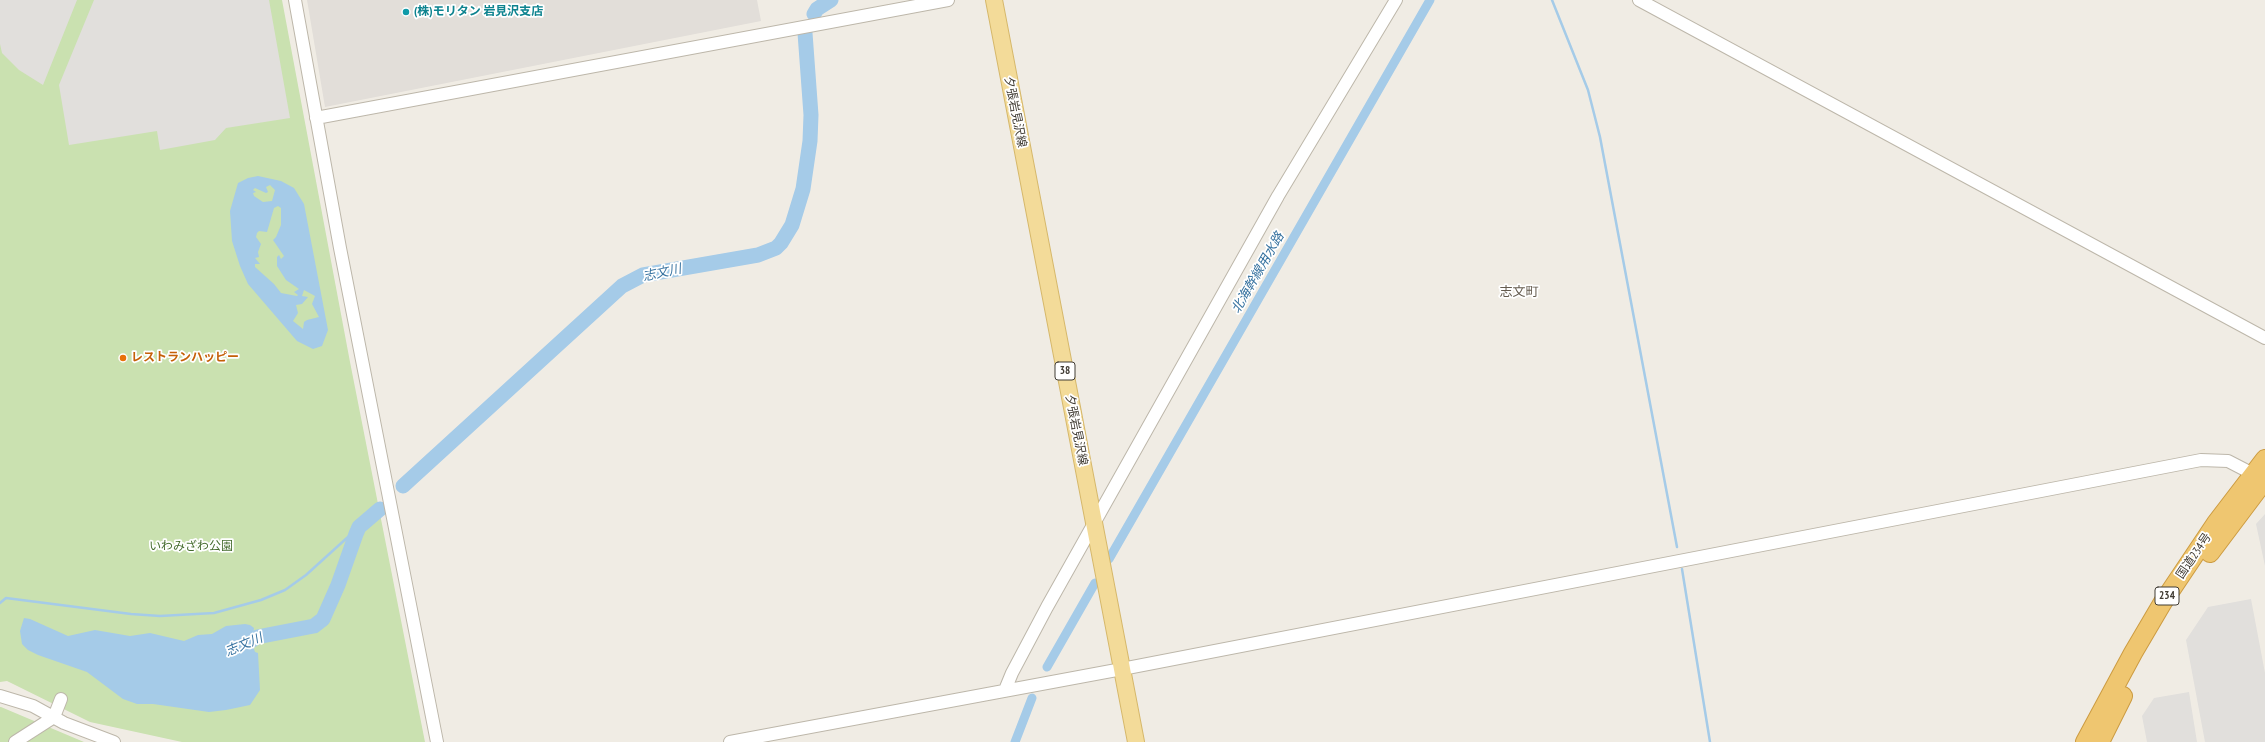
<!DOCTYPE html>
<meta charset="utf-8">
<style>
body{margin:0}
canvas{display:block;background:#f0ece4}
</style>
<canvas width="2265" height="742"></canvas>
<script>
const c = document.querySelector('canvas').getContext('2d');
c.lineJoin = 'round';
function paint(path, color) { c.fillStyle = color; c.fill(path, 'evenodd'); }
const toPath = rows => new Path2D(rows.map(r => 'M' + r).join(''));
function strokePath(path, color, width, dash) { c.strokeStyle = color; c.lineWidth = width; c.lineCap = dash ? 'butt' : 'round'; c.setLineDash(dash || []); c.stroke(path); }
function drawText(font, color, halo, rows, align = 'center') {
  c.font = font + ' "PT Sans Narrow","Noto Sans JP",sans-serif'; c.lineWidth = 3.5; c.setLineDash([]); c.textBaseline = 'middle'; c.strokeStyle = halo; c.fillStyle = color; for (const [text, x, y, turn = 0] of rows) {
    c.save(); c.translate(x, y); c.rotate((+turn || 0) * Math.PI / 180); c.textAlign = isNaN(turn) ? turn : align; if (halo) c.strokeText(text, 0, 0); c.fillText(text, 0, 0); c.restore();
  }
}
paint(toPath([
 [307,0,757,0,761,21,325,107]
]), '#e2ded9');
paint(toPath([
 [0,0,282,0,350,362,425,742,182,742,90,722,7,681,0,682],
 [0,707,1,707,84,742,0,742]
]), '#cae1b0');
paint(toPath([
 [0,0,77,0,43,85,19,70,2,53,0,44],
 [94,0,269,0,290,118,226,128,215,140,160,150,157,131,69,145,59,85],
 [2265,514,2265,566,2256,524],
 [2251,599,2265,673,2265,742,2205,742,2186,640,2208,607],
 [2189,692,2197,742,2147,742,2142,716,2154,698]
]), '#e1dfdc');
paint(toPath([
 [258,176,281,181,294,188,304,204,328,330,322,346,313,349,297,341,248,284,240,266,232,241,230,211,238,183,248,178],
 [270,185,275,190,272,201,263,202,254,196,253,193,256,192,253,190,255,188,266,193,268,192,266,187],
 [278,206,281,208,281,225,276,237,273,240,284,256,281,259,279,255,277,257,277,266,286,280,299,289,294,292,298,295,297,296,281,293,274,284,255,267,255,264,260,264,255,258,259,257,258,252,261,244,256,237,257,233,259,231,267,232,274,208],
 [304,290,315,296,312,304,319,317,307,320,304,322,303,329,293,321,298,313,296,305,302,304,308,297,302,296],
 [24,618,30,619,68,636,95,630,130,636,150,633,184,641,198,635,212,634,226,626,245,624,250,625,254,628,253,633,257,633,256,644,253,646,255,652,258,653,260,690,250,705,226,710,209,712,153,704,137,704,123,699,87,672,38,655,28,650,22,644,20,631]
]), '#a5cbe8');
strokePath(toPath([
 [1552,0,1588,90,1600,137,1677,547],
 [1682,569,1710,742],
 [0,603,6,598,131,614,160,616,214,613,261,600,285,590,306,575,359,527]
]), '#a5cbe8', 2.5);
strokePath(toPath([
 [1109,559,1430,0],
 [1047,667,1095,583],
 [1015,742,1032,698]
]), '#a5cbe8', 9);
strokePath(toPath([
 [814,14,817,9,831,0],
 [403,486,622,286,643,275,758,255,776,248,781,243,792,225,803,189,810,141,811,115,805,33],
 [240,648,257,637,314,626,323,619,338,585,356,534,359,527,380,509]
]), '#a5cbe8', 15);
const minor = toPath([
 [295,0,340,248,437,742],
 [1639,0,2265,338],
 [316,118,948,0],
 [1005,690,1012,673,1047,607,1278,196,1396,0],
 [0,696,33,706,64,723,114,742],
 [15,742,54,717,61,699],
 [730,742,1122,669,2201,460,2228,461,2259,477]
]);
const major = toPath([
 [994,0,1136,742]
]);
const highway = toPath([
 [2210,553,2265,480],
 [2085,742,2133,653,2163,602,2216,523,2265,459],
 [2100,742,2123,696]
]);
strokePath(minor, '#bdb7aa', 14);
strokePath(major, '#d6b86b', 18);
strokePath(highway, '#cc9b41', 20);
strokePath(minor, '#fff', 12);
strokePath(major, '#f3db99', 16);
strokePath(highway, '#efc670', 18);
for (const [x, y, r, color] of [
 [406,12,4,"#0f9aa8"],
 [123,358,4,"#e8710a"]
]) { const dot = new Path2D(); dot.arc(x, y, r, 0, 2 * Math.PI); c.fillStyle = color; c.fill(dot); strokePath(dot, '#fff', 1.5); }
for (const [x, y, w] of [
 [1065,371,20],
 [2167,596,24]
]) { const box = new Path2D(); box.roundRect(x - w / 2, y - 9, w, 18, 3); c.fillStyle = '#fff'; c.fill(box); strokePath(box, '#413c34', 1); }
drawText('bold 11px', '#413c34', null, [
 ["38",1065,371],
 ["234",2167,596]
]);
drawText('bold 12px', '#0d838f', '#fff', [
 ["(株)モリタン 岩見沢支店",414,12]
], 'left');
drawText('12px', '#413c34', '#fff', [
 ["夕張岩見沢線",1015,112,79],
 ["夕張岩見沢線",1076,430,79],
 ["国道234号",2194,556,-56]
]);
drawText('bold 12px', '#c56008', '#fff', [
 ["レストランハッピー",131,358]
], 'left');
drawText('12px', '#456c2e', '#fff', [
 ["いわみざわ公園",191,547]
]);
drawText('italic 13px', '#3974a1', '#fff', [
 ["志文川",662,273,-12],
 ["北海幹線用水路",1258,273,-60],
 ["志文川",244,645,-23]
]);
drawText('13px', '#635a4d', '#fff', [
 ["志文町",1519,292]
]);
</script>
